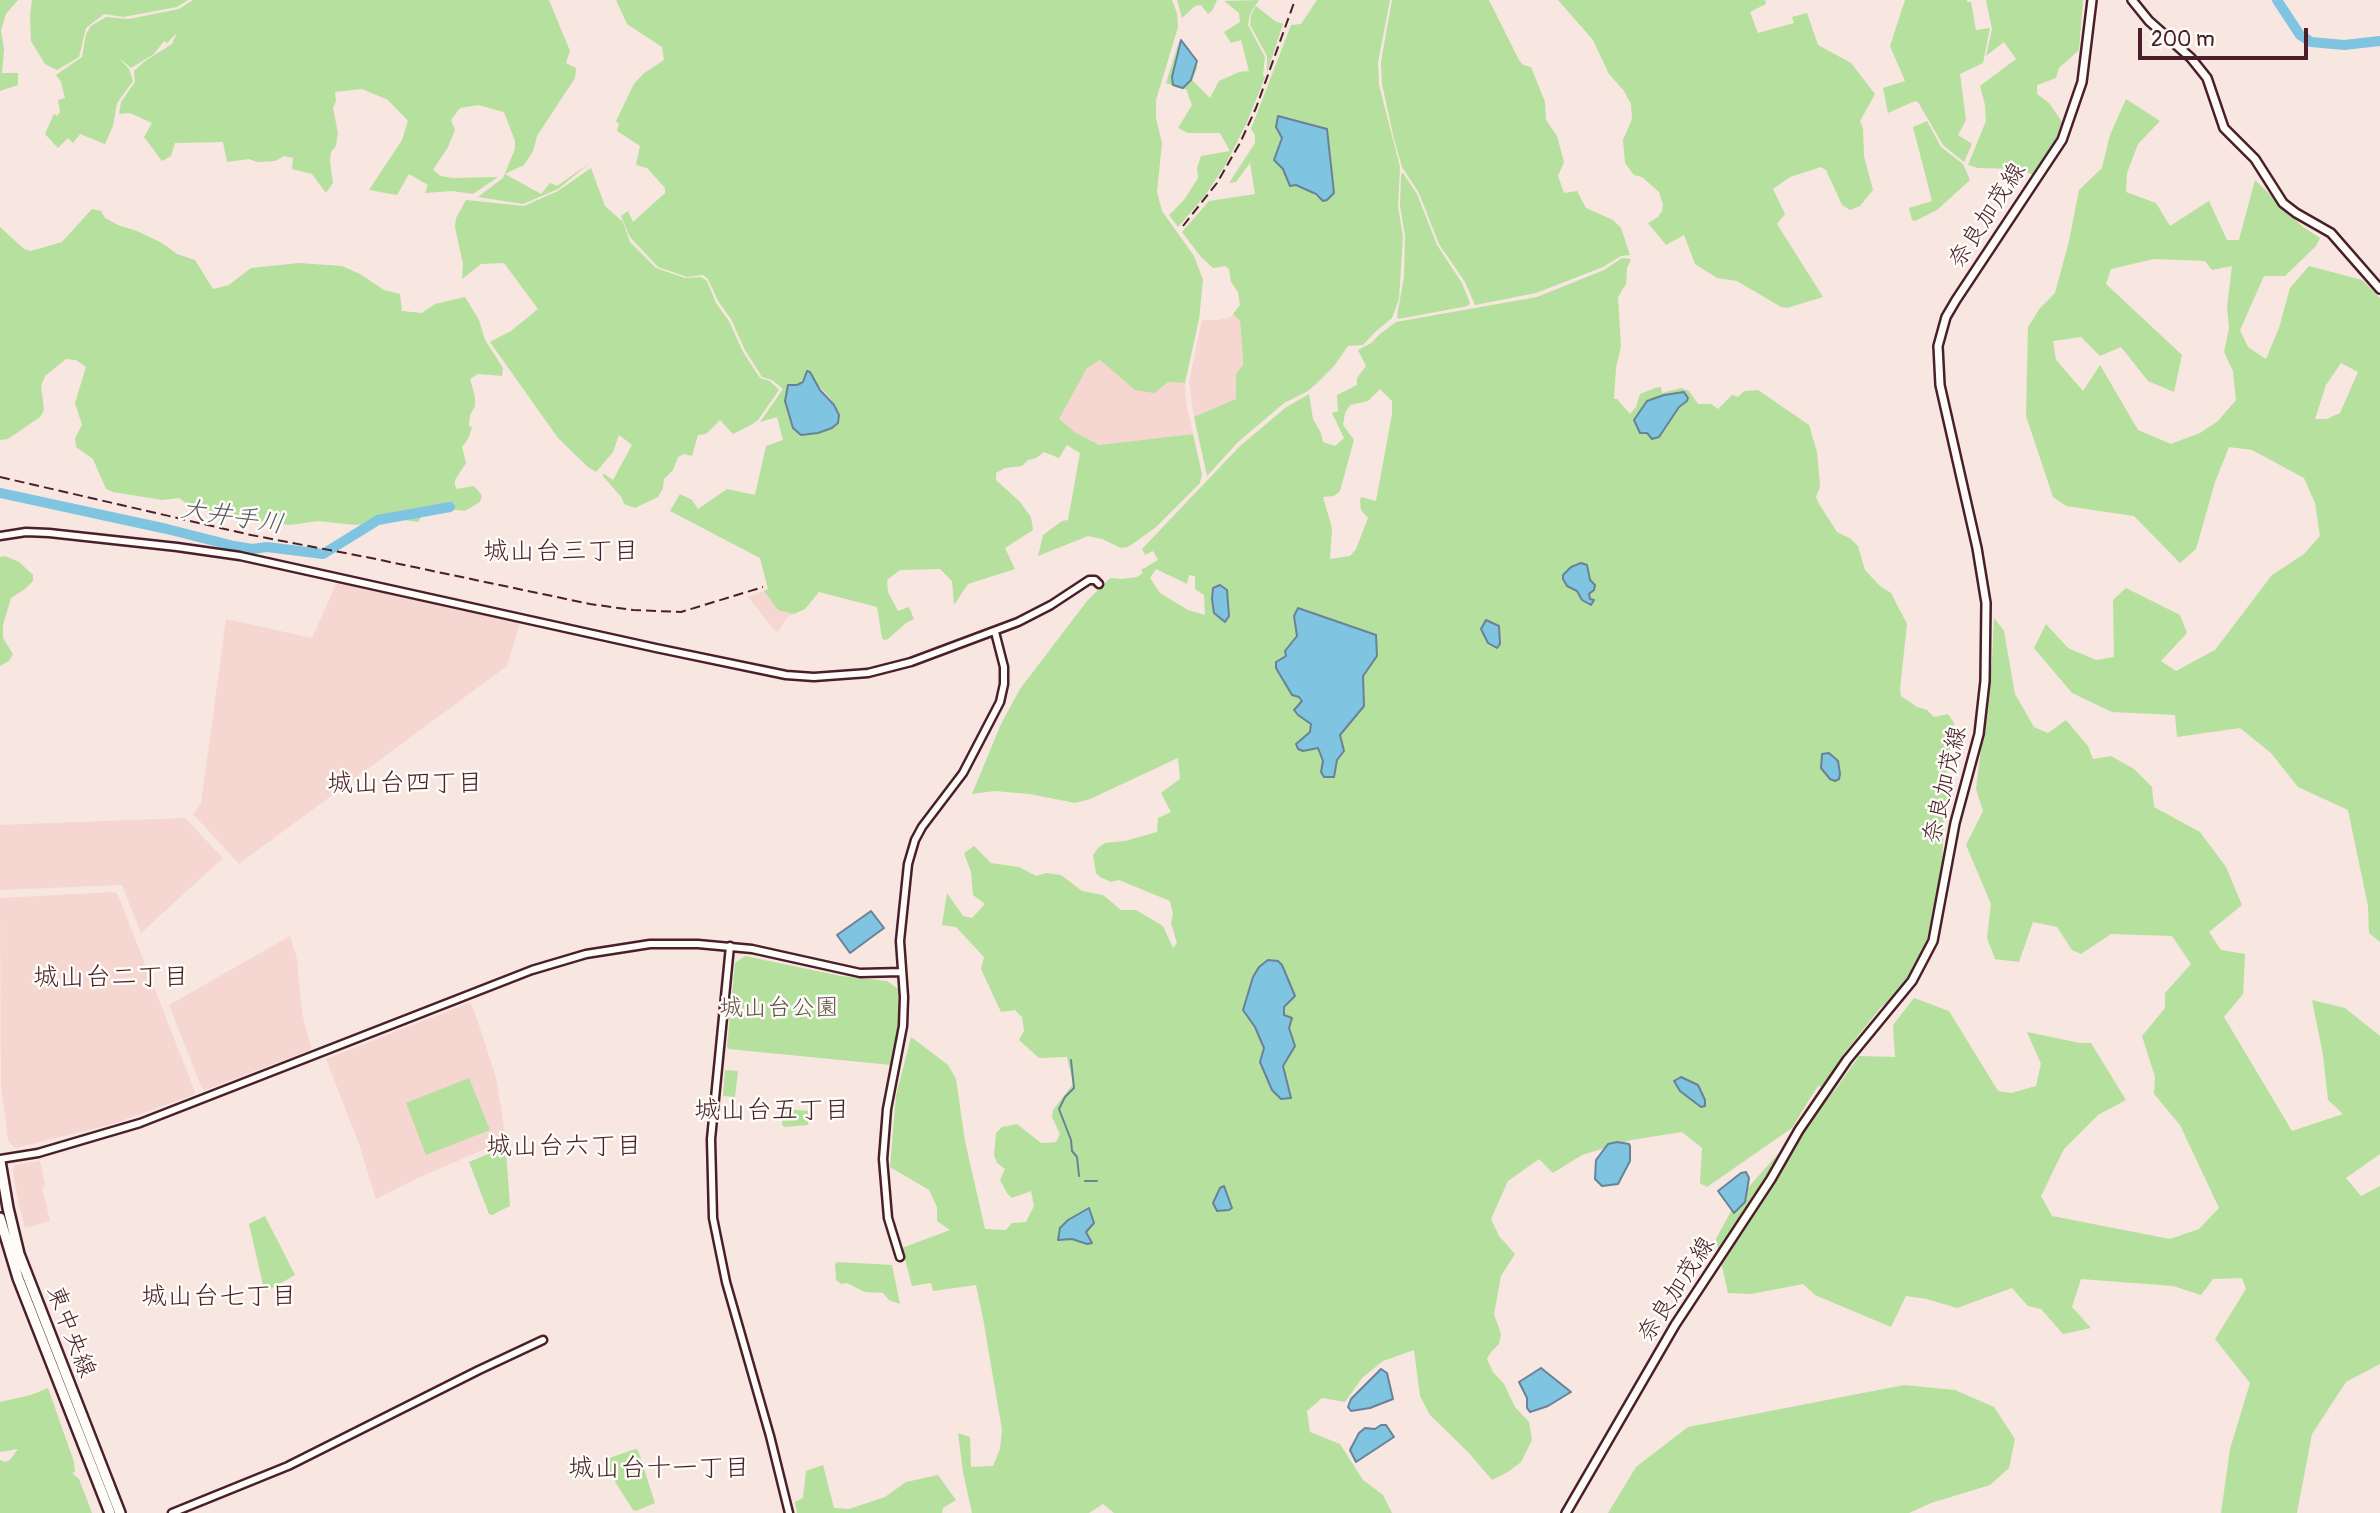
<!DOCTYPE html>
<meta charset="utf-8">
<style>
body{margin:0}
#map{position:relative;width:2380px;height:1513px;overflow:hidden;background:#f8e6e0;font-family:Pangolin,sans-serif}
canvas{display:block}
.scale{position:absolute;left:2138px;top:28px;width:170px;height:32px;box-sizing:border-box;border:4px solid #4a1f2b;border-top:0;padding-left:9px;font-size:21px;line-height:24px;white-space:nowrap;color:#4a1f2b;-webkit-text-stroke:5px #fdfcf7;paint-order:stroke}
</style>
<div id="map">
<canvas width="2380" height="1513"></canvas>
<div class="scale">200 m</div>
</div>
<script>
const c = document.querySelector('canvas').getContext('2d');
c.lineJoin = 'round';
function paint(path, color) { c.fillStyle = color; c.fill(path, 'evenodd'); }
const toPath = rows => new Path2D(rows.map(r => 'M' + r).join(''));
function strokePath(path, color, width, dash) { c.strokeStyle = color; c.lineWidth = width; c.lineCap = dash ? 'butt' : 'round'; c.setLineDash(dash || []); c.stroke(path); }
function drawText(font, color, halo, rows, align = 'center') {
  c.font = font + ' Pangolin,"Klee One",sans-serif'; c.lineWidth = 5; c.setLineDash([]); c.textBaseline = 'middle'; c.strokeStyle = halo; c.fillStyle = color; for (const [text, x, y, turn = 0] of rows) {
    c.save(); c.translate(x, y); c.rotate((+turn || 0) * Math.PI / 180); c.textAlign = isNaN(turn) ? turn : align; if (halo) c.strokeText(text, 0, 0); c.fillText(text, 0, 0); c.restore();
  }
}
paint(toPath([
 [1233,314,1240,321,1243,360,1243,365,1236,374,1236,400,1194,417,1189,382,1202,320,1218,320,1231,317],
 [1100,360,1136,390,1168,382,1185,383,1186,402,1193,434,1099,445,1076,433,1058,419,1087,368],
 [337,582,520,622,507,666,239,864,193,814,201,804,226,619,312,638],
 [764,591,778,610,794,614,787,617,778,632,774,630,748,597],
 [185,818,223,858,141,933,122,885,0,890,0,825],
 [115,892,118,895,195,1092,193,1095,113,1124,15,1148,8,1140,1,1085,0,898],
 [290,936,297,959,302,1013,311,1047,310,1050,205,1090,202,1089,169,1005],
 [469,1003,472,1005,479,1025,496,1078,506,1140,418,1178,376,1199,359,1144,326,1059],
 [40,1161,45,1186,42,1188,50,1221,25,1228,19,1204,13,1173,14,1165]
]), '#f5d6d0');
paint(toPath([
 [0,0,18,0,6,14,1,30,4,49,2,73,18,73,18,85,0,91],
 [32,0,188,0,177,7,123,17,104,14,86,28,79,57,57,70,45,64,31,41,30,15],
 [193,0,549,0,570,51,566,63,576,68,575,78,537,136,533,151,524,165,505,174,541,194,550,183,557,186,590,163,558,189,523,204,478,197,503,178,515,149,515,141,504,112,478,105,460,108,451,120,455,130,448,147,433,170,441,176,452,178,498,177,473,194,452,191,425,193,428,185,409,174,397,195,369,190,402,140,408,121,388,100,362,89,335,92,336,101,333,108,338,133,336,146,331,152,330,162,333,183,326,193,312,174,292,169,293,158,284,156,275,161,257,162,249,159,227,162,223,142,175,143,171,156,162,161,144,137,152,123,130,113,119,114,121,102,135,82,134,71,145,61,172,44,177,33,167,43,164,41,154,54,131,68,119,58,129,69,133,81,117,103,113,126,105,144,80,134,73,143,68,138,58,148,45,134,54,114,57,116,60,112,58,100,65,98,61,82,56,75,82,57,86,34,91,26,106,17,129,19,179,9],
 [616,0,1172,0,1177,13,1178,27,1156,100,1156,118,1162,143,1157,192,1162,211,1194,256,1203,280,1199,319,1185,383,1168,382,1154,393,1135,390,1100,360,1087,368,1059,419,1076,433,1099,445,1193,434,1202,474,1200,483,1155,528,1128,547,1121,548,1102,539,1088,536,1038,556,1043,535,1062,521,1068,520,1080,453,1067,445,1059,458,1044,452,1036,458,1028,460,1022,466,1005,468,996,473,996,480,1020,502,1031,517,1033,530,1005,548,1015,569,968,584,954,605,952,581,940,569,900,570,887,580,888,592,898,611,909,607,914,619,906,623,888,639,884,640,882,638,877,607,819,592,805,609,794,614,778,610,764,591,768,589,760,558,670,511,680,494,692,500,698,509,727,489,755,495,766,446,783,440,777,417,760,422,783,389,772,380,762,377,745,350,731,319,718,301,708,279,703,275,687,277,658,267,630,237,621,216,628,211,633,222,665,193,665,188,647,168,636,165,640,146,617,131,619,124,616,121,634,84,643,74,664,60,662,47,627,24],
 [806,372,830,398,839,415,832,428,818,433,785,401,786,391,803,382],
 [1177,0,1217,0,1212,11,1208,14,1201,5,1195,6,1182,18],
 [1259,0,1250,14,1248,25,1265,57,1263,75,1265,77,1247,122,1226,164,1204,197,1178,227,1169,215,1184,200,1198,178,1197,168,1201,156,1230,151,1220,133,1188,133,1178,128,1192,105,1186,89,1181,89,1166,83,1180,38,1172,77,1191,80,1196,58,1197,69,1192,80,1210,98,1219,81,1239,72,1249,71,1241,40,1231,43,1224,32,1240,22,1239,13,1224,1],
 [1317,0,1390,0,1378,62,1379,85,1400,167,1398,207,1403,236,1399,299,1392,318,1375,332,1363,345,1348,346,1334,366,1316,384,1308,391,1284,403,1238,442,1207,476,1194,417,1236,399,1236,374,1243,365,1243,360,1240,321,1233,314,1240,305,1238,292,1231,282,1229,269,1225,266,1213,268,1201,257,1182,232,1209,201,1255,194,1250,163,1236,182,1229,183,1255,143,1255,135,1251,129,1291,25,1301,24],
 [1327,129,1334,193,1323,201,1306,189,1296,185,1290,186,1283,169,1274,160,1282,138,1281,134],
 [1392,0,1489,0,1519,60,1523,65,1531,67,1545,102,1546,120,1557,136,1564,162,1558,176,1564,193,1577,191,1586,208,1613,220,1621,228,1630,255,1621,256,1603,267,1536,293,1475,305,1465,282,1439,244,1419,193,1402,167,1394,139,1382,84,1381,62],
 [1558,0,1765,0,1766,4,1750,12,1758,33,1794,23,1792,17,1807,13,1818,45,1851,63,1875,94,1860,121,1863,129,1864,156,1873,190,1860,206,1850,210,1842,205,1826,170,1821,167,1790,177,1773,189,1785,214,1777,224,1823,297,1787,308,1781,307,1737,281,1717,278,1695,264,1684,235,1666,245,1648,223,1658,217,1662,211,1663,204,1659,192,1642,177,1634,175,1625,163,1623,140,1632,119,1631,104,1624,91,1609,74,1593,40],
 [1905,0,1967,0,1967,2,1971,2,1976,30,1990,28,1983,63,1960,74,1966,120,1958,135,1972,144,1964,162,1943,145,1918,102,1915,101,1888,113,1883,88,1905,81,1890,46],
 [1986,0,2083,0,2079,50,2059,68,2056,78,2037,85,2037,94,2049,103,2062,122,2055,141,2033,175,2021,169,1978,168,1968,165,1986,121,1985,105,1980,86,2016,59,2004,42,1986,56,1992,29],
 [1256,6,1275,21,1283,24,1267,73,1267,56,1250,25,1251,15],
 [2126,99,2160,121,2138,144,2127,173,2126,192,2156,203,2170,226,2209,201,2227,240,2239,240,2255,180,2303,227,2320,238,2316,246,2285,276,2264,276,2240,330,2248,347,2266,359,2279,328,2290,288,2309,266,2362,280,2380,298,2380,942,2369,933,2368,906,2348,810,2298,787,2271,753,2240,728,2177,737,2175,715,2112,712,2072,693,2034,648,2046,624,2068,648,2096,660,2114,657,2113,600,2126,588,2180,615,2187,633,2161,661,2176,671,2215,650,2272,575,2304,554,2320,536,2315,503,2304,478,2252,450,2229,447,2215,482,2196,549,2180,563,2134,516,2066,506,2053,497,2026,416,2028,327,2040,308,2055,293,2069,241,2079,190,2102,168,2110,135],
 [2154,259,2205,261,2212,270,2232,266,2227,307,2229,328,2224,352,2233,371,2236,400,2218,421,2200,433,2171,444,2138,430,2100,365,2083,391,2056,360,2053,341,2081,337,2100,356,2121,347,2148,381,2174,392,2182,355,2106,284,2111,269],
 [2341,363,2358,372,2340,413,2327,419,2315,419,2326,385],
 [1927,121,1941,147,1963,164,1970,180,1937,210,1915,221,1912,220,1909,208,1932,201,1913,127],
 [591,168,605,206,623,222,630,242,656,268,685,278,701,277,707,281,716,303,729,321,743,352,760,378,770,381,779,390,758,420,751,425,733,434,720,420,706,434,698,435,692,456,684,454,678,457,673,470,664,479,663,488,658,497,635,508,624,504,622,498,602,475,604,474,613,480,632,445,619,435,613,452,596,472,588,467,558,438,490,342,511,331,538,309,504,263,481,264,462,279,463,264,455,227,456,218,466,200,524,206,558,191],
 [1403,173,1417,194,1437,245,1462,283,1470,303,1468,306,1398,319,1397,316,1404,277,1405,236,1400,206,1401,175],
 [92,209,101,211,105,218,118,225,137,231,162,243,177,254,195,260,213,289,229,285,251,268,299,263,342,266,360,274,384,290,400,294,402,311,422,313,435,304,465,297,479,320,485,340,503,368,502,376,478,374,470,379,475,397,475,406,470,415,469,425,472,428,468,439,462,447,466,463,455,480,455,485,457,489,473,486,477,489,482,496,480,502,465,511,433,507,425,511,418,522,404,520,355,525,318,521,290,525,228,518,189,505,179,498,162,500,113,492,106,489,93,459,76,447,75,438,82,425,75,403,86,367,76,360,66,359,45,376,41,386,44,410,40,417,8,439,0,440,0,227,24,249,31,251,62,242],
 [1622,258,1631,259,1627,268,1626,284,1618,297,1621,346,1616,368,1614,399,1617,399,1630,414,1636,407,1640,394,1655,388,1661,387,1662,393,1681,388,1689,391,1698,404,1711,404,1718,409,1732,395,1738,397,1744,391,1758,390,1809,425,1817,452,1820,486,1816,497,1819,504,1837,532,1851,539,1858,546,1865,570,1880,586,1891,593,1907,624,1900,689,1901,696,1917,707,1927,710,1934,717,1948,714,1954,723,1946,779,1955,785,1944,806,1942,873,1925,948,1915,970,1898,994,1881,1007,1846,1051,1822,1089,1819,1085,1814,1092,1792,1128,1707,1187,1700,1183,1702,1148,1682,1132,1631,1140,1582,1155,1553,1173,1539,1159,1508,1181,1491,1219,1499,1236,1515,1254,1501,1276,1494,1314,1501,1334,1499,1344,1491,1352,1487,1359,1493,1372,1504,1384,1515,1407,1529,1422,1532,1440,1521,1462,1508,1472,1492,1480,1468,1452,1430,1415,1420,1396,1414,1350,1383,1361,1362,1378,1345,1402,1322,1398,1307,1411,1310,1432,1340,1444,1363,1480,1383,1495,1392,1513,1114,1513,1103,1504,1089,1513,972,1513,963,1472,958,1433,970,1437,971,1467,993,1466,1000,1449,1002,1430,983,1318,976,1285,933,1291,931,1283,912,1286,902,1248,950,1230,937,1221,937,1207,929,1190,890,1167,896,1096,911,1037,948,1065,956,1079,965,1141,985,1229,1006,1230,1012,1223,1026,1222,1034,1206,1031,1191,1012,1198,1007,1193,1000,1180,1005,1169,997,1163,994,1155,996,1133,1002,1127,1017,1124,1041,1143,1056,1142,1060,1134,1052,1117,1053,1110,1073,1084,1067,1057,1039,1058,1019,1040,1024,1031,1022,1017,1015,1010,1001,1012,981,969,984,957,956,927,942,925,947,893,963,916,972,918,985,904,973,895,971,872,964,853,974,846,991,863,1019,867,1036,876,1046,873,1061,875,1082,891,1103,895,1121,910,1136,910,1163,926,1173,948,1177,943,1171,923,1173,914,1170,901,1119,880,1111,882,1100,877,1096,873,1093,855,1098,848,1105,843,1125,841,1157,832,1158,818,1171,812,1161,793,1180,779,1178,758,1090,799,1075,803,1030,794,994,791,972,794,1001,724,1020,689,1087,601,1110,578,1122,579,1137,577,1143,573,1141,570,1158,560,1153,551,1145,555,1142,549,1240,446,1285,408,1309,394,1313,419,1321,433,1323,442,1335,446,1344,438,1332,413,1338,411,1337,395,1357,385,1357,378,1366,366,1358,350,1371,343,1380,334,1396,322,1537,297,1604,270],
 [1380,389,1392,401,1392,414,1376,501,1361,497,1360,501,1361,510,1368,518,1356,549,1350,556,1330,559,1332,528,1323,497,1334,496,1340,491,1354,440,1343,425,1345,413,1350,405,1368,401],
 [1156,569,1187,584,1189,575,1195,576,1195,589,1204,595,1205,615,1188,610,1160,593,1150,578],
 [5,556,19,562,33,575,33,581,25,589,11,598,3,625,3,638,13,654,9,661,0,666,0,557],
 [1994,618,2004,631,2015,694,2034,727,2048,733,2066,720,2088,746,2093,759,2111,756,2134,769,2152,787,2154,807,2200,832,2226,867,2242,905,2209,932,2221,950,2245,954,2243,994,2224,1017,2292,1131,2343,1114,2328,1100,2323,1055,2312,1000,2345,1008,2380,1036,2380,1154,2346,1178,2361,1196,2380,1186,2380,1364,2346,1382,2312,1434,2297,1513,2221,1513,2230,1449,2250,1383,2215,1339,2246,1289,2242,1278,2213,1279,2201,1295,2173,1286,2081,1279,2072,1307,2091,1328,2063,1334,2041,1309,2028,1306,2012,1288,1957,1308,1927,1299,1906,1296,1891,1327,1815,1295,1803,1284,1751,1294,1728,1293,1716,1239,1737,1200,1835,1090,1859,1056,1895,1057,1893,1025,1914,998,1949,1011,1998,1091,2011,1093,2036,1086,2041,1064,2027,1032,2080,1043,2091,1043,2126,1100,2098,1115,2064,1149,2041,1196,2052,1216,2170,1239,2199,1229,2219,1208,2180,1125,2154,1094,2155,1077,2142,1036,2165,1008,2165,993,2191,964,2172,936,2111,934,2081,954,2072,950,2057,927,2033,922,2019,962,1995,959,1987,938,1991,904,1966,845,1983,811,1976,789,1992,661],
 [745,956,841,976,887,981,898,989,899,1017,891,1065,729,1049,727,1047,735,963],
 [725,1070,738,1071,735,1097,723,1096],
 [469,1078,490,1130,426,1155,406,1103],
 [783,1109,810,1111,808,1125,784,1127,782,1124],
 [503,1148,506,1150,510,1206,492,1215,489,1214,469,1162],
 [265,1216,295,1275,267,1291,264,1289,249,1224],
 [838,1262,892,1265,900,1304,889,1300,883,1293,865,1292,847,1283,841,1284,836,1280,835,1264],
 [1904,1385,1955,1390,1994,1407,2015,1439,2009,1468,1990,1485,1931,1503,1909,1513,1608,1513,1636,1467,1688,1427],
 [48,1388,74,1462,75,1472,72,1473,79,1479,92,1513,0,1513,0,1460,5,1462,10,1460,18,1449,0,1452,0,1402,31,1395],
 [635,1449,638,1450,655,1503,636,1511,633,1510,603,1463,604,1460],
 [823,1465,834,1508,849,1509,885,1497,906,1482,938,1475,956,1500,943,1508,942,1513,797,1513,795,1502,803,1498,806,1471]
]), '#b5e09d');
const water = toPath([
 [1181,40,1197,61,1191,80,1183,88,1173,85,1172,77,1181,40],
 [1278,116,1327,129,1334,193,1327,200,1323,201,1316,194,1296,185,1290,186,1283,169,1274,160,1282,138,1276,127,1278,116],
 [807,371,810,372,820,390,834,405,839,415,838,423,832,428,818,433,801,435,793,428,785,401,788,385,797,385,803,382,807,371],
 [1684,392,1688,398,1687,401,1679,407,1659,437,1652,439,1647,433,1640,433,1634,420,1647,401,1664,395,1684,392],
 [1581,563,1587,565,1590,580,1595,585,1594,590,1589,594,1590,599,1594,600,1591,605,1582,600,1577,591,1567,586,1563,579,1563,575,1571,567,1581,563],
 [1220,585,1227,590,1229,616,1225,622,1214,613,1212,599,1213,588,1220,585],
 [1298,608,1376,635,1377,656,1363,676,1364,706,1340,735,1344,751,1337,760,1334,777,1324,777,1321,772,1323,761,1318,748,1303,751,1298,749,1296,744,1310,732,1311,724,1298,715,1294,710,1302,701,1299,697,1292,695,1276,668,1276,662,1286,656,1285,651,1297,636,1294,616,1298,608],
 [1486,620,1499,626,1500,644,1497,648,1488,643,1481,629,1486,620],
 [1829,753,1838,761,1840,774,1839,779,1835,781,1830,779,1821,768,1822,754,1829,753],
 [871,911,884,928,850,953,837,935,871,911],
 [1268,960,1278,961,1282,965,1295,996,1284,1007,1284,1015,1292,1018,1289,1028,1295,1046,1283,1066,1291,1098,1281,1099,1272,1090,1260,1062,1264,1048,1255,1027,1243,1010,1253,977,1259,967,1268,960],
 [1681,1077,1698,1085,1705,1100,1705,1106,1701,1107,1680,1091,1674,1081,1681,1077],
 [1617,1142,1629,1144,1630,1146,1630,1161,1618,1184,1602,1186,1595,1179,1596,1160,1608,1144,1617,1142],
 [1746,1172,1749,1178,1745,1202,1734,1213,1718,1191,1741,1173,1746,1172],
 [1224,1186,1232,1208,1229,1210,1217,1211,1213,1203,1220,1188,1224,1186],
 [1089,1208,1094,1223,1086,1232,1092,1243,1087,1244,1072,1239,1058,1240,1060,1228,1068,1220,1089,1208],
 [1541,1368,1571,1392,1548,1406,1530,1412,1527,1408,1527,1398,1519,1382,1541,1368],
 [1381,1369,1387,1373,1393,1399,1370,1408,1351,1411,1348,1407,1351,1399,1381,1369],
 [1381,1425,1386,1425,1394,1437,1356,1462,1350,1450,1359,1433,1365,1428,1375,1429,1381,1425]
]);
paint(water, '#7fc4e0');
strokePath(water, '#6a8298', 2);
strokePath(toPath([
 [1071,1060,1074,1088,1065,1097,1059,1109,1071,1140,1072,1151,1077,1157,1079,1176],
 [1085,1181,1097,1181]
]), '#6a8298', 2);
strokePath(toPath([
 [2277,0,2300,35,2311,42,2344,45,2380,41],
 [0,493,167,529,234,546,252,549,267,547,323,554,378,520,450,507]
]), '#7fc4e0', 10);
const minor = toPath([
 [0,536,26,532,49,533,177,547,240,556,656,648,786,675,814,677,868,673,911,662,1018,622,1051,605,1089,580,1095,580,1099,584],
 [730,946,711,1139,713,1218,726,1282,770,1436,789,1513],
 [0,1159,38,1153,140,1123,532,970,586,954,650,944,698,944,752,949,860,973,902,972],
 [900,1257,888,1218,883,1159,887,1109,903,1026,904,997,900,941,908,864,915,840,922,827,963,773,1000,702,1004,684,1004,667,995,632],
 [172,1513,288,1466,479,1370,543,1340]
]);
const major = toPath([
 [2132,0,2149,21,2191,58,2207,78,2224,128,2255,159,2283,203,2296,213,2331,233,2380,289],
 [1566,1513,1675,1325,1771,1179,1799,1130,1847,1060,1912,981,1933,941,1955,823,1979,734,1985,681,1986,603,1977,548,1940,385,1938,346,1946,317,1956,300,2062,140,2082,82,2092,0]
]);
const highway = toPath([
 [0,1161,8,1208,19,1254,120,1513],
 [0,1218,18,1278,110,1513]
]);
strokePath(minor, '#4a1f2b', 11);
strokePath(major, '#4a1f2b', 12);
strokePath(highway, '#4a1f2b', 14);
strokePath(minor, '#fdfcf7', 6);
strokePath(major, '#fdfcf7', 7);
strokePath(highway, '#fdfcf7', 9);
strokePath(toPath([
 [1183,226,1217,183,1240,143,1256,108,1295,0],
 [0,477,251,535,371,558,590,604,633,610,681,612,763,587]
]), '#4a1f2b', 2, [10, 5]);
drawText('24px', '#4a1f2b', '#fdfcf7', [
 ["奈良加茂線",1988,216,-57],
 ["奈良加茂線",1946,785,-77],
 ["奈良加茂線",1677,1290,-57],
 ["東中央線",70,1332,69]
]);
drawText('24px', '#654f48', '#fdfcf7', [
 ["城山台公園",779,1009]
]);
drawText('italic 26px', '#5d596a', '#fdfcf7', [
 ["大井手川",232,518,9]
]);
drawText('26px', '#4a1f2b', '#fdfcf7', [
 ["城山台三丁目",561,552],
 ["城山台四丁目",405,784],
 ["城山台二丁目",111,978],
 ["城山台五丁目",772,1111],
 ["城山台六丁目",564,1147],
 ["城山台七丁目",219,1297],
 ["城山台十一丁目",659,1469]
]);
</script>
